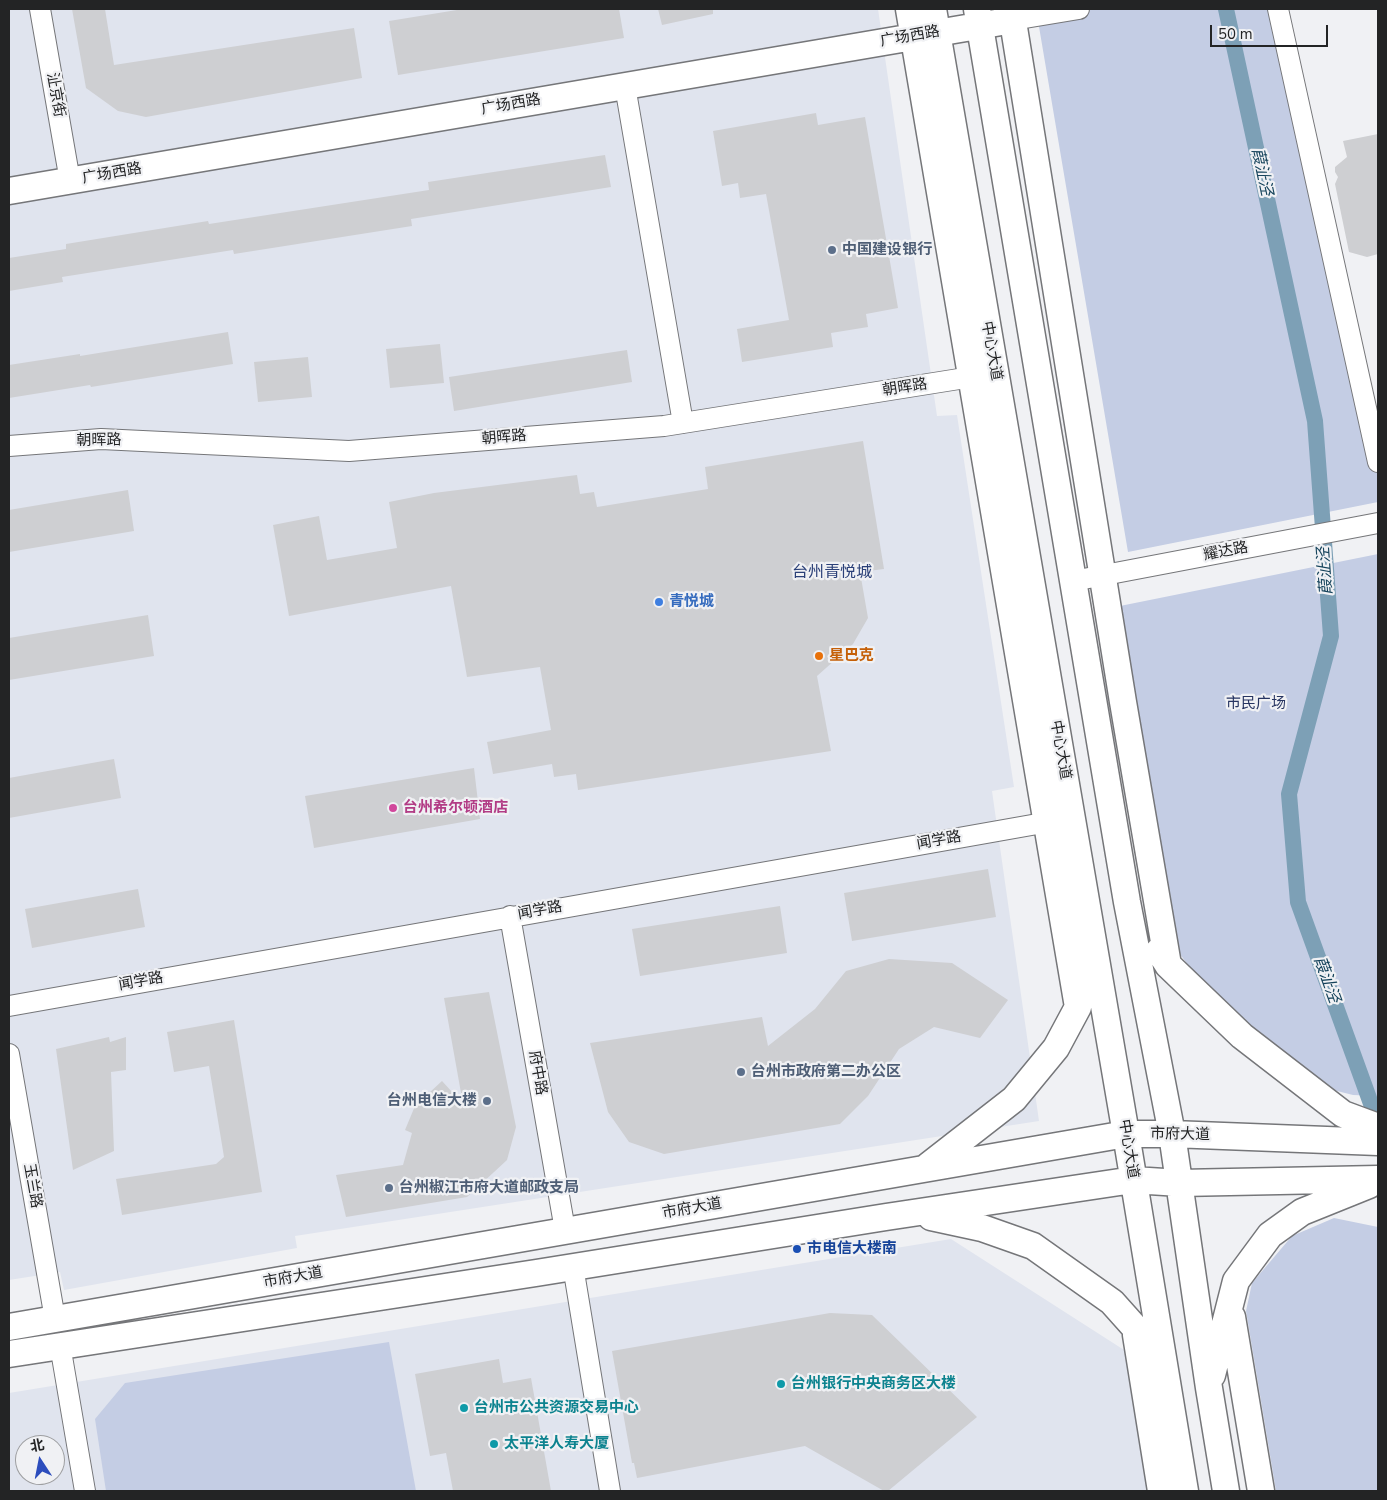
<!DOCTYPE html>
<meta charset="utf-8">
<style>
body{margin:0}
#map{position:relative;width:1387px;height:1500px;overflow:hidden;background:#f0f1f4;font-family:"Nunito Sans","Noto Sans SC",sans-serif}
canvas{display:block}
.frame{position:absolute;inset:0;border:10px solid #232425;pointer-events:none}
.north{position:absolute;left:15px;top:1435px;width:50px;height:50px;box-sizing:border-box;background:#f0f1f4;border:1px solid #9e9fa1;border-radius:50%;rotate:349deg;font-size:14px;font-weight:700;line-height:20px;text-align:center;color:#232425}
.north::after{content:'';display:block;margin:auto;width:18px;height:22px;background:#2c4dbd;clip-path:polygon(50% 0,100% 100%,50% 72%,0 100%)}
.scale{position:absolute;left:1210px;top:25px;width:118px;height:22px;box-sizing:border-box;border:2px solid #232425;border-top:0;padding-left:6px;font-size:15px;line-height:18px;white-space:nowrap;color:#232425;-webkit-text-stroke:4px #f0f1f4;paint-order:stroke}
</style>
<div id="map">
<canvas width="1387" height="1500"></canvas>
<div class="frame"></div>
<div class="north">北</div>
<div class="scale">50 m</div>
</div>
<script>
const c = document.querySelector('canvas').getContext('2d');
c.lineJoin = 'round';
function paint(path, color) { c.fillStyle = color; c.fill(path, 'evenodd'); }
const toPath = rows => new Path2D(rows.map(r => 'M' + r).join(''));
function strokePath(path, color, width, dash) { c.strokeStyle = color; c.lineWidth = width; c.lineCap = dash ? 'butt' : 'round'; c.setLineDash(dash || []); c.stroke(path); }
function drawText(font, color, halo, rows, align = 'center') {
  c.font = font + ' "Nunito Sans","Noto Sans SC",sans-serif'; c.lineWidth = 4.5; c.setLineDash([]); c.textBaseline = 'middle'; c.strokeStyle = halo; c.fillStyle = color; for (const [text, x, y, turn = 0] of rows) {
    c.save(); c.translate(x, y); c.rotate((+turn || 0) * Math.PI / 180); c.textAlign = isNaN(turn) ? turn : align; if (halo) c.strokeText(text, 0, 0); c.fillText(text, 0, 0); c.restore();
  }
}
paint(toPath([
 [9,9,878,9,937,416,957,415,1014,787,992,791,1039,1121,295,1236,297,1248,64,1290,60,1272,9,1280],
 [951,1239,1135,1357,1156,1491,9,1491,9,1393],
 [25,1445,55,1445,55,1475,25,1475]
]), '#e0e4ee');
paint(toPath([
 [1036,9,1278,9,1378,462,1378,502,1128,552],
 [1378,554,1378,1096,1353,1095,1321,1087,1201,982,1170,941,1115,607],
 [1334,1218,1378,1227,1378,1491,1276,1491,1246,1311,1252,1283,1292,1236],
 [389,1342,416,1491,106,1491,95,1419,125,1383]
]), '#c4cde4');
strokePath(toPath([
 [1226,9,1315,421,1331,636,1289,794,1298,902,1378,1123]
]), '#7da0b6', 16);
paint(toPath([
 [72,9,105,9,114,65,354,28,362,78,146,117,118,111,86,88],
 [463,9,619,9,624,38,398,75,389,21],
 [658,9,713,9,713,14,662,25],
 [816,113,818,125,865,117,898,308,866,314,868,327,831,333,833,347,742,362,737,329,789,320,766,194,740,198,738,183,722,186,713,131],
 [1378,134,1378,254,1367,257,1349,252,1335,184,1338,177,1335,172,1335,167,1347,157,1343,141],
 [605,155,611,187,411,219,412,226,234,254,233,250,62,277,63,282,9,291,9,258,66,249,66,244,208,221,209,224,429,190,428,182],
 [228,332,233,364,91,387,90,385,9,398,9,365,80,354,80,356],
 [440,344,444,383,390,388,386,349],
 [627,350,632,382,454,411,449,377],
 [308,357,312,397,258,402,254,362],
 [863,441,884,569,860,572,868,618,853,644,817,676,831,751,578,790,576,774,554,777,552,764,493,774,487,742,551,730,540,667,467,677,451,586,289,616,273,525,319,516,327,560,397,548,389,502,434,493,577,475,580,494,594,492,597,507,708,489,705,467],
 [128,490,134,531,9,552,9,510],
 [148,615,154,656,9,680,9,638],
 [114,759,121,798,9,818,9,778],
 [474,768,480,819,314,848,305,796],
 [988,869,996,917,852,941,844,893],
 [138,889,145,927,32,948,25,909],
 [780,906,787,953,640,976,632,929],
 [889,959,952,963,1008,1000,980,1038,934,1027,899,1049,868,1096,840,1124,664,1154,629,1142,608,1112,590,1043,762,1017,768,1046,815,1009,846,971],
 [489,992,516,1127,507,1160,467,1197,346,1217,336,1175,403,1165,412,1133,405,1130,415,1106,442,1081,463,1104,444,998],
 [234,1020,262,1192,122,1215,116,1179,216,1164,224,1157,209,1066,174,1072,167,1032],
 [109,1037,110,1042,126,1037,126,1070,111,1072,114,1151,73,1170,56,1049],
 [830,1313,872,1315,977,1417,888,1491,884,1491,805,1446,637,1478,634,1463,632,1463,612,1351],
 [499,1359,503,1383,531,1378,551,1491,453,1491,446,1453,430,1456,415,1374]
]), '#cecfd2');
const minor = toPath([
 [40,9,70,181],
 [1278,9,1378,462],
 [1013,20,1079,9],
 [625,86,683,423],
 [9,446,101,439,349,451,664,426,984,375],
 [1073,581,1378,523],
 [510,916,565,1230],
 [9,1006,1060,820],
 [9,1054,55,1319],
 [573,1266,610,1491],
 [60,1345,85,1491]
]);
const major = toPath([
 [909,9,1078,1007],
 [933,9,1126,1134,1185,1491],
 [977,9,1127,902,1172,1134,1209,1388,1226,1491],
 [1011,9,1123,702,1168,965],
 [9,191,1013,20],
 [1159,951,1168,965,1242,1036,1343,1114,1378,1127],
 [928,1166,1014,1099,1056,1048,1078,1007,1081,989],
 [931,1217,982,1228,1033,1246,1112,1302,1146,1340,1159,1363],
 [1232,1317,1261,1491],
 [9,1327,1126,1134,1172,1134,1378,1142],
 [1136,1335,1161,1491],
 [9,1354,536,1273,886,1217,1133,1180,1180,1183,1378,1179],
 [1212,1375,1236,1281,1270,1235,1302,1212,1369,1185]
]);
strokePath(minor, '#757679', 22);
strokePath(major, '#757679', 29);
strokePath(minor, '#fff', 20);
strokePath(major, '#fff', 26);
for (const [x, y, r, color] of [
 [832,250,5,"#5c6f8a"],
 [659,602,5,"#3f7fe0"],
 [819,656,5,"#e8710a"],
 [393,808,5,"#d1479c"],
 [741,1072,5,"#5c6f8a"],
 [487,1101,5,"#5c6f8a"],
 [389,1188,5,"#5c6f8a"],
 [797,1249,5,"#1a4fb4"],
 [781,1384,5,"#0f9aa8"],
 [464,1408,5,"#0f9aa8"],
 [494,1444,5,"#0f9aa8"]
]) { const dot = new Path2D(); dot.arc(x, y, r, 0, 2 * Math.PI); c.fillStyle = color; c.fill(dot); strokePath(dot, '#f0f1f4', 2); }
drawText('15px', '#232425', '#f0f1f4', [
 ["广场西路",910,37,-10],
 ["沚京街",55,95,80],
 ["广场西路",511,105,-10],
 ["广场西路",112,174,-10],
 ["中心大道",991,351,80],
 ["朝晖路",905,388,-9],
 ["朝晖路",504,438,-5],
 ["朝晖路",99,441,-1],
 ["耀达路",1226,552,-11],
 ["中心大道",1060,750,80],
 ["闻学路",939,841,-10],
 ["闻学路",540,911,-10],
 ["闻学路",141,982,-10],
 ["府中路",537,1073,80],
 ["市府大道",1180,1135,1],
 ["中心大道",1128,1149,81],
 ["玉兰路",32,1186,80],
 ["市府大道",692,1209,-10],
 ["市府大道",293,1278,-10]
]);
drawText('bold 15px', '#4e5e75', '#f0f1f4', [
 ["中国建设银行",842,250],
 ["台州市政府第二办公区",751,1072],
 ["台州电信大楼",477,1101,"right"],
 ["台州椒江市府大道邮政支局",399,1188]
], 'left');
drawText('bold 15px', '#366cbe', '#f0f1f4', [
 ["青悦城",669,602]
], 'left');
drawText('bold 15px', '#c56008', '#f0f1f4', [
 ["星巴克",829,656]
], 'left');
drawText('15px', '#263461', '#f0f1f4', [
 ["市民广场",1256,704]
]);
drawText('bold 15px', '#b23c85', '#f0f1f4', [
 ["台州希尔顿酒店",403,808]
], 'left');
drawText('bold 15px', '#164399', '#f0f1f4', [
 ["市电信大楼南",807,1249]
], 'left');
drawText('bold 15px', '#0d838f', '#f0f1f4', [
 ["台州银行中央商务区大楼",791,1384],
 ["台州市公共资源交易中心",474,1408],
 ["太平洋人寿大厦",504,1444]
], 'left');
drawText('italic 16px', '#15435b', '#f0f1f4', [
 ["葭沚泾",1261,172,78],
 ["葭沚泾",1326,571,-94],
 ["葭沚泾",1326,980,70]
]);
drawText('16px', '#2b4078', '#f0f1f4', [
 ["台州青悦城",832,573]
]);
</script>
